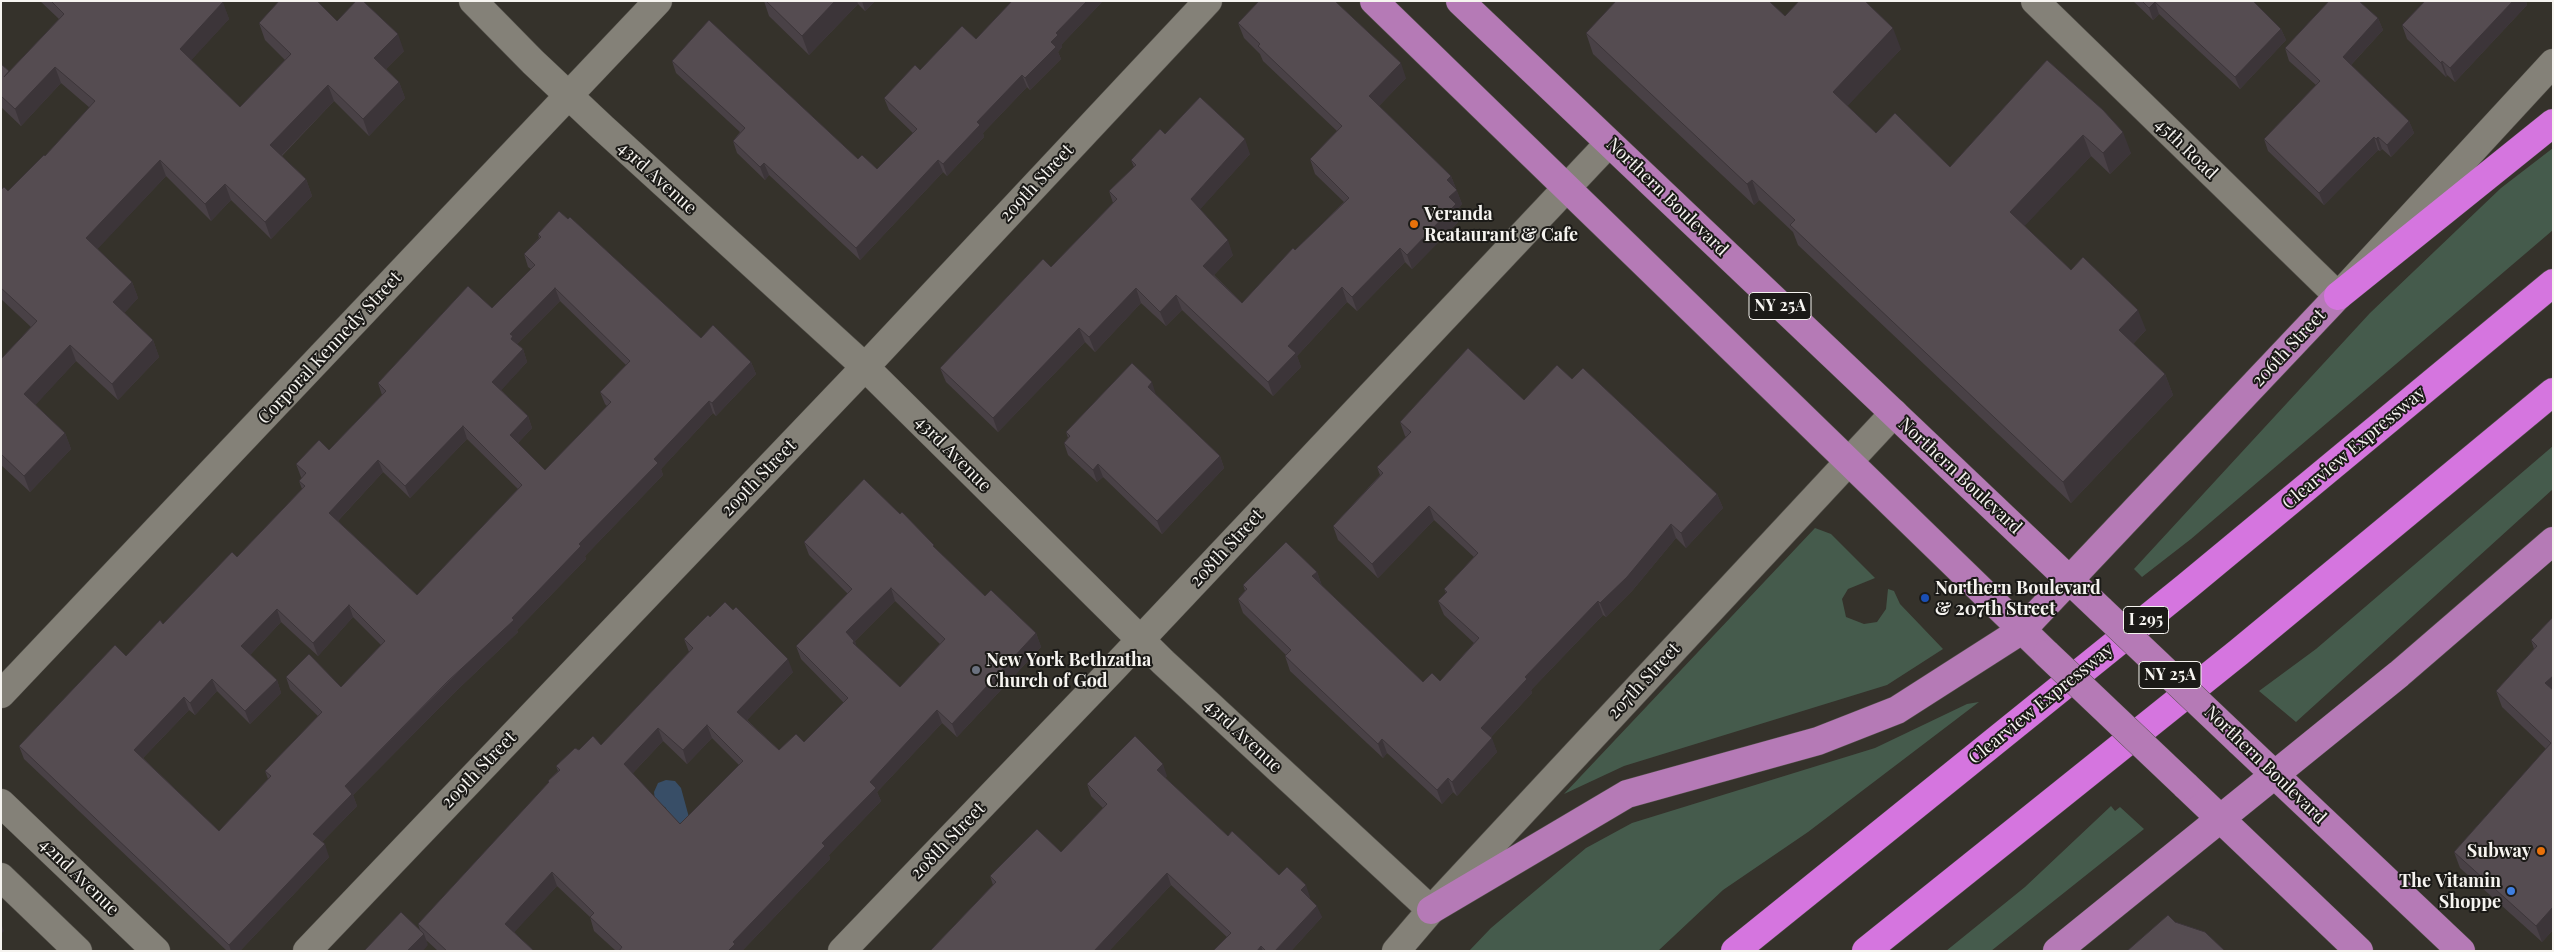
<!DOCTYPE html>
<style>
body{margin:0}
#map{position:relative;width:2554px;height:952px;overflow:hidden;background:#35322b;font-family:"Playfair Display",serif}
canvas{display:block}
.frame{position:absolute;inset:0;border:2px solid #f6f4f0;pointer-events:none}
</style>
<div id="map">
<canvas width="2554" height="952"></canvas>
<div class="frame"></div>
</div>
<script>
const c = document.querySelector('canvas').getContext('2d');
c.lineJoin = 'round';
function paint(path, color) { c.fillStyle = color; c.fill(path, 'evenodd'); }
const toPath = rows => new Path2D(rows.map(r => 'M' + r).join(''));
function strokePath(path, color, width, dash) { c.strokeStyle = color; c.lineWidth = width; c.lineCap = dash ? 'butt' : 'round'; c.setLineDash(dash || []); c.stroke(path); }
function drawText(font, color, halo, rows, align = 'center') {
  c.font = font + ' "Playfair Display",serif'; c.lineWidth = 4; c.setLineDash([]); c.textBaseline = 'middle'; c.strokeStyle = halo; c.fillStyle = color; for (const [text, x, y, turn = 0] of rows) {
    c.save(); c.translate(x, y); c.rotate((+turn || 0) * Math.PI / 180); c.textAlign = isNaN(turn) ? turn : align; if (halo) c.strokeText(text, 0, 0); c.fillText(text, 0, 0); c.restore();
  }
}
paint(toPath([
 [2553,148,2553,230,2191,539,2142,577,2134,569,2370,313,2501,188],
 [2553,446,2553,489,2296,722,2259,691,2316,649],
 [1815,528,1831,534,1875,578,1848,589,1842,599,1846,617,1864,624,1877,622,1886,609,1888,589,1894,591,1900,604,1943,649,1887,685,1624,766,1564,794],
 [1979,702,1808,832,1723,890,1658,951,1469,951,1491,928,1586,848,1632,823,1875,748,1967,704],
 [2111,806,2115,811,2120,807,2144,829,1991,951,1946,951,2025,887]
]), '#455b4c');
paint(toPath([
 [666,780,675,781,681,788,690,821,670,825,666,808,655,800,654,792,658,783]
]), '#384e67');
const minor = toPath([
 [473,1,533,62,602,127,865,367,1163,662,1431,910],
 [2035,1,2338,296,2553,63],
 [1,694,658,1],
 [1,803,156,951],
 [1,877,78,951],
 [307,951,865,367,1208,1],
 [842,951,1110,672,1609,143],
 [1396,951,1431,910,1894,413]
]);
const major = toPath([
 [1374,1,2047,654],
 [1460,1,2101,610],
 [2239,741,2461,951],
 [2185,785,2359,951],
 [1431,910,1627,794,1818,741,1897,710,2022,630,2338,296],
 [2057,951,2399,674,2553,541]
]);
const highway = toPath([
 [2338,296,2553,123],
 [1735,951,2186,587,2553,283],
 [1866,951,2239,652,2553,392]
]);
strokePath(minor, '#514e48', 29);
strokePath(major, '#514e48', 29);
strokePath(highway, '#514e48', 29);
strokePath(minor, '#848178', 28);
strokePath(major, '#b57ab6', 28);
strokePath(highway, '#d575df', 28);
const majorBridge = toPath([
 [2101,610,2239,741],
 [2047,654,2185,785]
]);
strokePath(majorBridge, '#514e48', 29, []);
strokePath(majorBridge, '#b57ab6', 28);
paint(toPath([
 [40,1,222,1,229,19,191,60,240,107,285,60,265,40,259,23,337,21,404,51,386,69,399,82,405,98,369,136,334,101,282,156,306,179,312,196,271,239,231,200,211,221,166,176,97,249,132,282,138,298,124,313,153,340,159,357,118,400,76,361,35,405,65,433,71,449,30,492,1,465,1,359,31,327,1,299,1,190,8,191,45,156,90,108,61,83,21,126,1,107,1,64,9,72,59,19],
 [764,1,875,1,865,11,858,4,809,55,769,16],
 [2133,1,2253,1,2281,29,2286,40,2240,89,2159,14,2153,20],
 [2425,1,2526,1,2527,5,2455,82,2447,75,2446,77,2407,39,2402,25],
 [1102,2,1062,44,1062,47,1058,52,1061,59,1030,90,1027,87,983,133,984,137,947,176,943,172,860,260,769,175,765,180,737,153,733,141,740,132,676,73,672,61,877,169,913,133,889,110,884,98,920,70,976,39],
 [1785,16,1901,49,1847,106,1876,133,1950,167,2047,60,2131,153,2110,174,2091,156,2024,226,2071,270,2146,330,2133,344,2165,374,2173,395,2071,503,1798,245,1793,232,1759,200,1754,205,1593,54,1586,33],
 [2378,18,2383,30,2351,65,2409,121,2414,133,2391,157,2382,149,2380,151,2378,150,2324,205,2268,151,2264,139,2316,85,2289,61,2285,48],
 [1238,23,1406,78,1379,106,1451,176,1462,204,1458,209,1461,219,1412,269,1405,262,1357,311,1347,302,1297,356,1301,367,1273,396,1182,310,1166,326,1141,303,1095,352,1085,342,998,432,946,382,940,368,1051,267,1113,203,1109,191,1134,167,1131,160,1165,134,1250,154,1200,209,1233,255,1214,275,1242,303,1344,202,1315,174,1310,159,1337,131,1263,61,1260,54,1244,38],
 [538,234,701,338,751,362,756,374,716,416,713,413,661,469,663,475,585,556,586,559,517,630,518,632,453,694,353,795,357,806,322,842,329,857,240,951,227,951,24,759,19,746,163,624,237,557,302,489,299,481,302,478,301,477,296,464,329,450,382,395,378,383,492,308,531,269,528,267,524,254,539,238],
 [560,301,626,365,600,392,605,404,607,406,545,470,518,443,532,428,528,416,501,390,527,362,523,349,517,344],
 [467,439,518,489,417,595,338,521,383,472,410,498],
 [353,617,381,645,341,687,286,677,290,689,318,716,265,771,268,779,219,831,143,758,189,710,195,715,217,691,250,724,281,693,277,680,250,655,281,622,318,656],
 [1572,379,1717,494,1723,508,1686,548,1676,538,1632,591,1606,617,1603,615,1531,690,1532,693,1491,737,1497,752,1457,796,1453,792,1442,804,1387,753,1383,758,1290,671,1285,656,1286,655,1243,613,1238,599,1245,591,1243,585,1317,572,1322,586,1423,682,1440,681,1474,643,1444,615,1438,601,1446,593,1444,589,1474,557,1434,520,1378,578,1338,540,1333,526,1380,475,1377,467,1406,437,1405,436,1400,422,1524,400],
 [1156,395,1220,456,1224,468,1162,534,1103,477,1097,482,1068,455,1064,443,1068,438,1066,432],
 [804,542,936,549,985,596,1036,633,1041,647,957,737,942,723,877,792,881,801,829,855,830,859,742,951,616,951,594,931,590,917,557,886,514,932,534,951,438,951,426,940,428,945,420,930,418,924,549,783,548,781,558,771,556,766,579,750,601,745,689,652,684,639,710,617,793,672,747,720,779,750,804,742,844,703,801,659,796,646,848,594,809,555],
 [895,601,940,644,900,687,856,646,855,641],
 [712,738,739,765,680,824,632,774,663,741,687,764],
 [2553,617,2553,930,2542,942,2460,868,2454,852,2546,749,2502,707,2496,691,2534,649,2531,640],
 [1167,776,1165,778,1228,836,1279,875,1310,897,1309,898,1322,917,1291,951,1213,951,1227,937,1171,885,1109,951,930,951,993,885,990,876,1061,852,1103,808,1091,796,1087,784]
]), '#494146');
paint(toPath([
 [835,1,857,1,858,4,809,55,802,36],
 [862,1,875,1,865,11],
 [1087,1,1101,1,1102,2,1062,44,1062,47,1058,52,1061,59,1030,90,1025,78,1056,33],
 [2513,1,2526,1,2527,5,2455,82,2450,68],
 [223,2,229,19,186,66,180,49],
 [2155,2,2159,14,2153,20,2149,8],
 [2378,18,2383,30,2347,69,2343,57],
 [1893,28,1901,49,1841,113,1833,92],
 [2281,29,2286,40,2240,89,2235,77],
 [398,34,404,51,380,75,374,58],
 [2442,61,2447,75,2446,77,2441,63],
 [1401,63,1406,78,1374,111,1369,96],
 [55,67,61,83,21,126,15,109],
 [1022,75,1027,87,983,133,984,137,947,176,943,164,977,122],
 [399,82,405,98,369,136,363,119],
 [328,85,334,101,276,161,270,145],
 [2409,121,2414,133,2391,157,2387,145],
 [2123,132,2131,153,2110,174,2103,153],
 [2083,135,2091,156,2018,233,2010,212],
 [2374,137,2378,150,2324,205,2319,193],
 [2378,137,2382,149,2380,151,2376,139],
 [1245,139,1250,154,1196,214,1191,199],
 [160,160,166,176,92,255,86,238],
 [938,160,943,172,860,260,856,248],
 [764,163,769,175,765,180,760,167],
 [1451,176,1462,204,1458,209,1461,219,1412,269,1407,255,1449,197,1447,180],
 [306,179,312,196,271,239,265,222],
 [1752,180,1759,200,1754,205,1747,184],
 [225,184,231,200,211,221,205,204],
 [1228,240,1233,255,1209,280,1203,266],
 [1400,248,1405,262,1357,311,1352,297],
 [132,282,138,298,119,319,113,302],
 [1342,287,1347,302,1297,356,1301,367,1273,396,1268,382,1288,346],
 [555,288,560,301,516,345,511,339,510,334],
 [1136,288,1141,303,1095,352,1089,337],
 [1176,295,1182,310,1166,326,1160,312],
 [2138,310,2146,330,2126,351,2119,330],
 [1079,328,1085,342,998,432,993,418],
 [153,340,159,357,118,400,112,384],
 [70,345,76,361,30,411,24,394],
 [523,349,527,362,497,395,492,382],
 [751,362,756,374,716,416,712,403],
 [2165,374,2173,395,2071,503,2063,482],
 [1152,382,1156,395,1148,387],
 [709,401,713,413,661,469,663,475,585,556,586,559,517,630,518,632,453,694,353,795,357,806,318,846,313,834,345,786,512,618,579,544,654,459],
 [528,416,532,428,514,447,510,435],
 [463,426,467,439,410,498,405,486],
 [65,433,71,449,30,492,24,476],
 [1220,456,1224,468,1162,534,1157,521],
 [378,460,383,472,334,525,329,513],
 [1098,464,1103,477,1097,482,1093,470],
 [1717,494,1723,508,1686,548,1681,533],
 [1429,506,1434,520,1378,578,1372,564],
 [1671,524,1676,538,1632,591,1606,617,1600,603],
 [1317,572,1322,586,1312,576],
 [891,588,895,601,855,641,859,654,846,632],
 [1598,601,1603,615,1531,690,1532,693,1486,742,1481,728,1525,677],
 [349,605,353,617,318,656,313,643],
 [277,609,281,622,246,659,241,646],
 [1036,633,1041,647,957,737,952,724],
 [788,659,793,672,742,725,737,712],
 [2553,676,2553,698,2545,683],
 [212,679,217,691,195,715,190,703],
 [277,680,281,693,250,724,245,711],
 [184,697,189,710,139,762,134,750],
 [937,710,942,723,877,792,881,801,829,855,830,859,742,951,728,951,733,942,822,843,870,782],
 [707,725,712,738,687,764,683,750],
 [658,728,663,741,628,778,624,764],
 [1492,738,1497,752,1457,796,1452,782],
 [1382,739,1387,753,1383,758,1378,744],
 [1163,764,1167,776,1161,782,1157,770],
 [1448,778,1453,792,1442,804,1437,790],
 [325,844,329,857,240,951,231,951,229,945],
 [552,872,557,886,510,937,505,924],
 [1167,873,1171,885,1109,951,1094,951],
 [1306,885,1310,897,1305,902,1301,890],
 [1317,906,1322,917,1291,951,1275,951],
 [2553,907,2553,930,2542,942,2536,926],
 [1,923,4,931,1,934],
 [424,934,428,945,423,951,407,951],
 [1261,946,1263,951,1257,951]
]), '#3c3539');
const building = toPath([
 [51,1,222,1,223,2,180,49,240,107,291,54,259,23,279,1,317,1,337,21,356,1,363,1,398,34,374,58,399,82,363,119,328,85,270,145,306,179,265,222,225,184,205,204,160,160,86,238,132,282,113,302,153,340,112,384,70,345,24,394,65,433,24,476,1,454,1,359,37,321,1,288,1,190,4,187,8,191,44,155,45,156,95,101,55,67,15,109,1,96,1,64,9,71,4,77,64,14,51,1],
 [766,1,835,1,802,36,766,1],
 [1012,1,1087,1,1056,33,1058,35,1051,42,1056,47,1025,78,1022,75,977,122,980,125,943,164,938,160,856,248,764,163,760,167,733,141,745,128,672,61,709,20,858,159,862,155,877,169,917,129,884,98,915,65,920,70,962,26,976,39,1012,1],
 [1259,1,1335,1,1401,63,1369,96,1451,176,1447,180,1457,190,1449,197,1456,204,1407,255,1400,248,1352,297,1342,287,1288,346,1296,353,1268,382,1176,295,1160,312,1136,288,1089,337,1079,328,993,418,940,368,1043,259,1051,267,1117,199,1109,191,1136,165,1131,160,1160,129,1165,134,1200,97,1245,139,1191,199,1228,240,1203,266,1242,303,1293,248,1295,250,1349,198,1310,159,1342,126,1258,46,1260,44,1238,23,1259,1],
 [1616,1,1769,1,1785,16,1799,1,1865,1,1893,28,1833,92,1876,133,1895,113,1950,167,2047,60,2103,110,2123,132,2103,153,2083,135,2010,212,2071,270,2083,257,2138,310,2119,330,2165,374,2063,482,1790,225,1795,220,1752,180,1747,184,1586,33,1616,1],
 [2142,1,2253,1,2281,29,2235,77,2155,2,2149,8,2142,1],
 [2329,1,2359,1,2378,18,2343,57,2409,121,2387,145,2378,137,2376,139,2374,137,2319,193,2264,139,2320,81,2285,48,2329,1],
 [2425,1,2513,1,2450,68,2442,61,2441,63,2402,25,2425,1],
 [559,211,568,219,570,217,701,338,713,325,751,362,712,403,709,401,654,459,658,463,579,544,581,546,512,618,514,620,448,681,345,786,352,794,313,834,325,844,229,945,19,746,115,645,126,656,160,620,163,624,232,552,237,557,305,486,299,481,306,473,296,464,319,440,329,450,386,391,378,383,468,286,492,308,535,265,524,254,541,237,538,234,559,211],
 [555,288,630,361,600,392,611,402,545,470,510,435,528,416,492,382,523,349,511,339,513,336,510,334,555,288],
 [463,426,522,485,417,595,329,513,378,460,405,486,463,426],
 [349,605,385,641,341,687,309,654,286,677,322,712,265,771,271,776,219,831,134,750,184,697,190,703,212,679,245,711,277,680,241,646,277,609,313,643,349,605],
 [1468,348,1524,400,1557,365,1572,379,1583,368,1717,494,1681,533,1671,524,1627,577,1600,603,1598,601,1525,677,1527,679,1481,728,1492,738,1452,782,1448,778,1437,790,1382,739,1378,744,1285,656,1291,650,1238,599,1247,589,1243,585,1286,542,1317,572,1312,576,1423,682,1432,673,1440,681,1479,638,1438,601,1447,592,1444,589,1478,553,1429,506,1372,564,1333,526,1383,473,1377,467,1411,432,1400,422,1468,348],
 [1132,363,1152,382,1148,387,1220,456,1157,521,1098,464,1093,470,1064,443,1070,436,1066,432,1132,363],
 [864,479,900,514,902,512,934,545,933,546,985,596,991,590,1036,633,952,724,937,710,870,782,876,788,822,843,825,846,733,942,735,944,728,951,619,951,622,947,590,917,594,913,552,872,505,924,534,951,447,951,418,924,549,782,548,781,560,770,556,766,575,748,579,750,593,736,601,745,693,648,684,639,708,615,710,617,725,602,733,610,736,607,788,659,737,712,779,750,796,734,804,742,848,698,796,646,852,589,804,542,864,479],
 [891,588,945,639,900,687,853,643,854,641,846,632,891,588],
 [707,725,743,761,680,824,624,764,658,728,683,750,707,725],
 [2553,617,2553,676,2545,683,2553,690,2553,907,2536,926,2454,852,2551,743,2496,691,2537,646,2531,640,2553,617],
 [1135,736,1163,764,1157,770,1228,836,1232,831,1279,875,1287,867,1306,885,1301,890,1317,906,1275,951,1266,951,1261,946,1257,951,1213,951,1231,933,1167,873,1094,951,930,951,996,882,990,876,1037,829,1061,852,1107,804,1087,784,1135,736],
 [401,912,424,934,407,951,364,951,401,912],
 [2168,915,2175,922,2205,932,2225,951,2127,951,2168,915]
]);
paint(building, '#554c51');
strokePath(building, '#3c3539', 1);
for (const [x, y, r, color] of [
 [1414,224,5,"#e8710a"],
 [1925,598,5,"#1a4fb4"],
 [976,670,5,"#6b7280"],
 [2541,851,5,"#e8710a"],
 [2511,891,5,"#3f7fe0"]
]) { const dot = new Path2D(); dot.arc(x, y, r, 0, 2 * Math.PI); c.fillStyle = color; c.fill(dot); strokePath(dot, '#1b1a17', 2); }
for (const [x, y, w] of [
 [1780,306,62],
 [2146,620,45],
 [2170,675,62]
]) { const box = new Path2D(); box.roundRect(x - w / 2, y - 13.5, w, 27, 4); c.fillStyle = '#1b1a17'; c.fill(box); strokePath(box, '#f6f4f0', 1); }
drawText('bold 16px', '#f6f4f0', null, [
 ["NY 25A",1780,306],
 ["I 295",2146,620],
 ["NY 25A",2170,675]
]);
drawText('18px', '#f6f4f0', '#1b1a17', [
 ["45th Road",2186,149,44],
 ["43rd Avenue",657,178,42],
 ["209th Street",1037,183,-47],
 ["Northern Boulevard",1667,197,44],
 ["Corporal Kennedy Street",330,348,-47],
 ["206th Street",2289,348,-47],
 ["Clearview Expressway",2354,448,-40],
 ["43rd Avenue",953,454,45],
 ["Northern Boulevard",1960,476,43],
 ["209th Street",759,478,-46],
 ["208th Street",1227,548,-47],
 ["207th Street",1644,681,-47],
 ["Clearview Expressway",2041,704,-39],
 ["43rd Avenue",1243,736,43],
 ["Northern Boulevard",2265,765,44],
 ["209th Street",479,770,-46],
 ["208th Street",948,841,-46],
 ["42nd Avenue",79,877,44]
]);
drawText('bold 18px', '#f6f4f0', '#1b1a17', [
 ["Veranda",1424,214],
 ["Reataurant & Cafe",1424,235],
 ["Northern Boulevard",1935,588],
 ["& 207th Street",1935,609],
 ["New York Bethzatha",986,660],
 ["Church of God",986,681],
 ["Subway",2531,851,"right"],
 ["The Vitamin",2501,881,"right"],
 ["Shoppe",2501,902,"right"]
], 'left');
</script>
